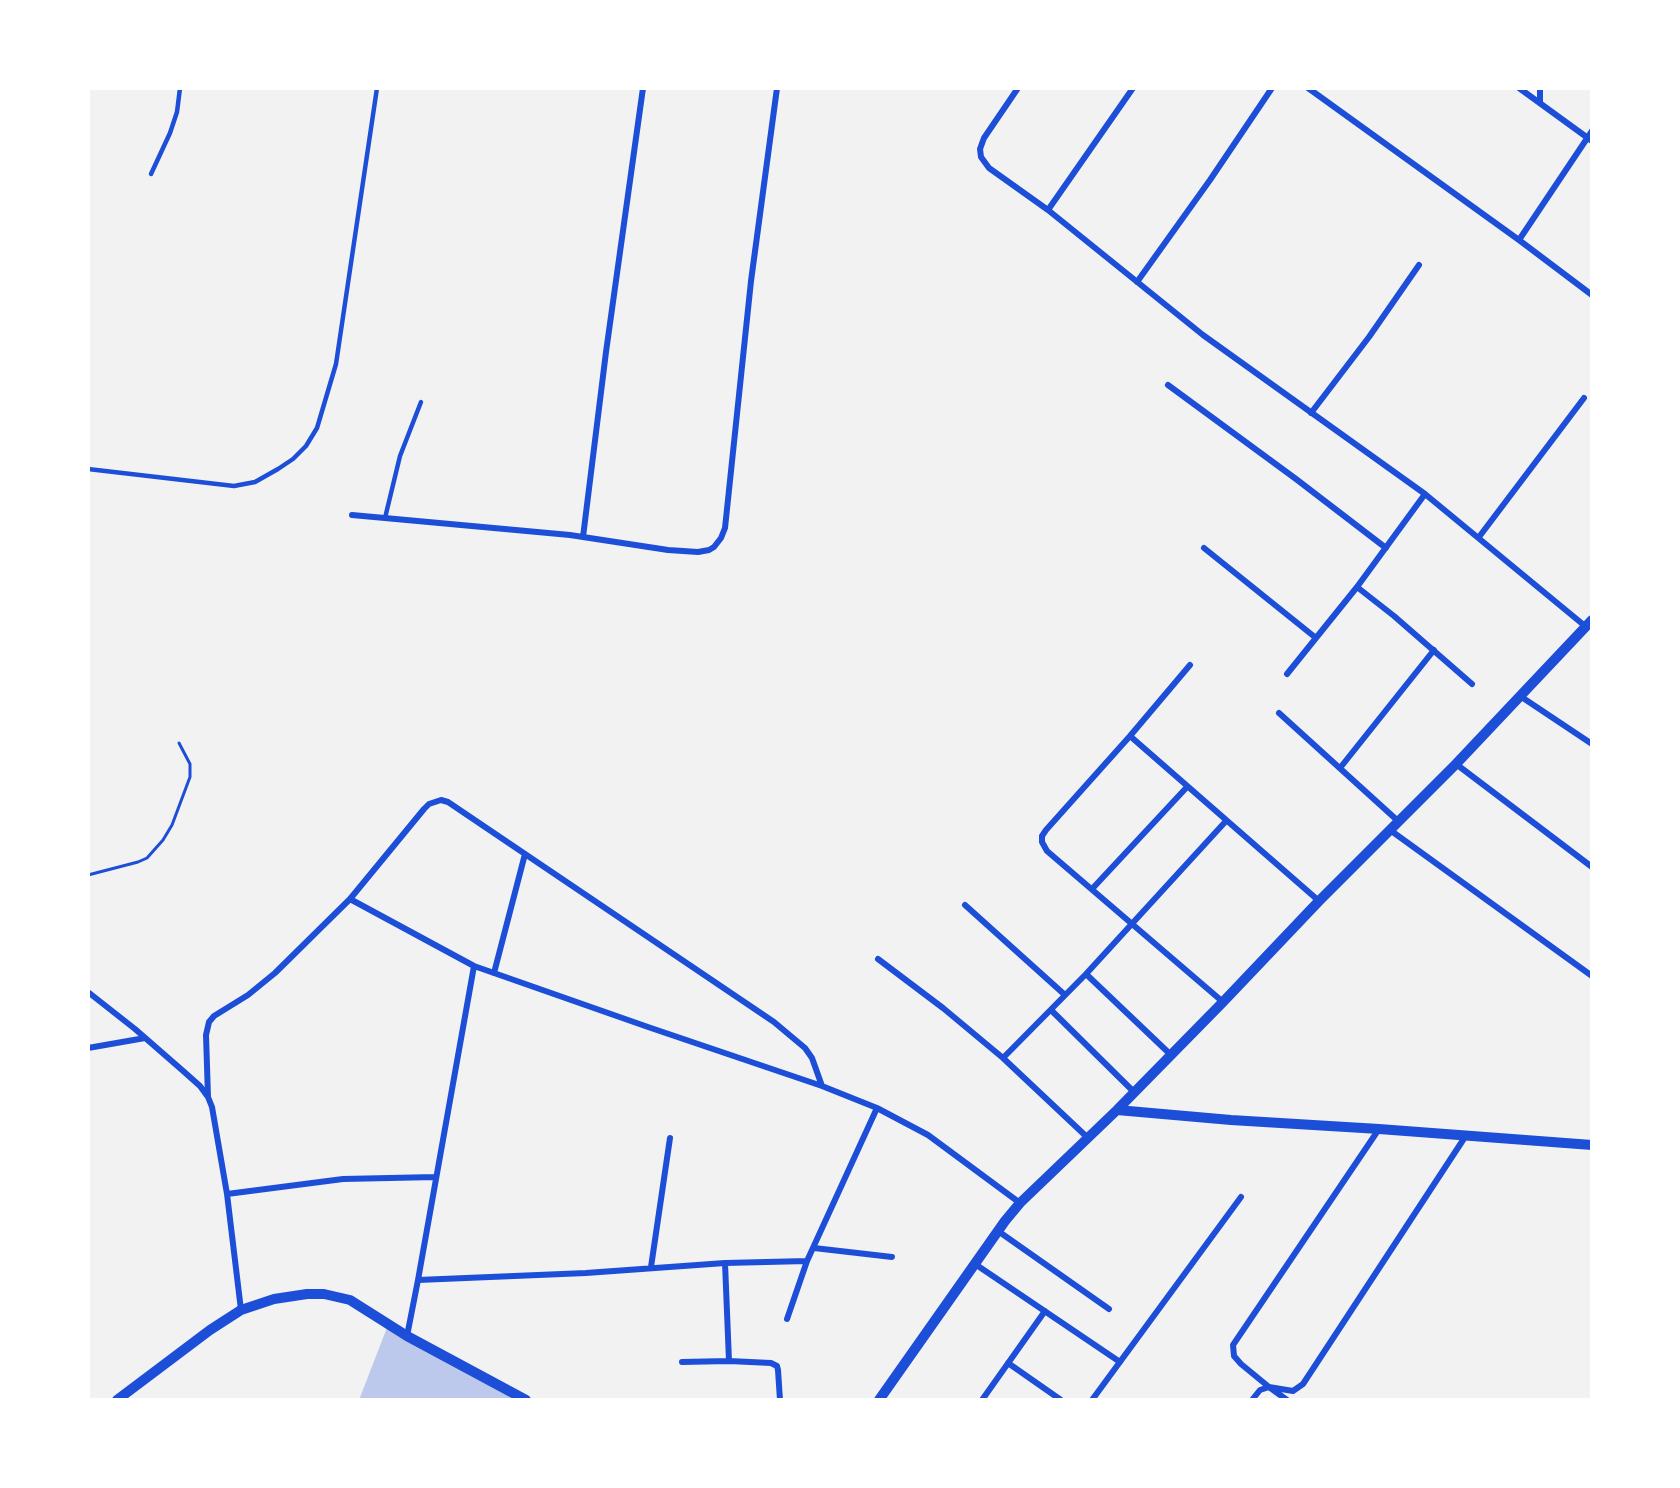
<!DOCTYPE html>
<style>
body{margin:0}
#map{position:relative;width:1680px;height:1488px;overflow:hidden;background:#f2f2f2;font-family:Manrope,sans-serif}
canvas{display:block}
.frame{position:absolute;inset:0;border:90px solid #fff;pointer-events:none}
</style>
<div id="map">
<canvas width="1680" height="1488"></canvas>
<div class="frame"></div>
</div>
<script>
const c = document.querySelector('canvas').getContext('2d');
c.lineJoin = 'round';
function paint(path, color) { c.fillStyle = color; c.fill(path, 'evenodd'); }
const toPath = rows => new Path2D(rows.map(r => 'M' + r).join(''));
function strokePath(path, color, width, dash) { c.strokeStyle = color; c.lineWidth = width; c.lineCap = dash ? 'butt' : 'round'; c.setLineDash(dash || []); c.stroke(path); }
paint(toPath([
 [390,1320,515,1400,359,1400]
]), '#bdc9ec');
strokePath(toPath([
 [88,875,138,862,147,858,163,840,172,825,190,777,190,764,179,743]
]), '#1d4ed8', 3);
strokePath(toPath([
 [151,174,170,133,177,112,180,88],
 [88,469,234,486,255,482,278,469,293,459,306,446,317,428,336,364,377,88],
 [385,518,400,456,421,402]
]), '#1d4ed8', 4.5);
strokePath(toPath([
 [1018,88,984,138,980,149,981,157,989,168,1048,210,1203,335,1425,494,1585,626],
 [1308,88,1519,240,1592,295],
 [1519,88,1592,141],
 [1540,88,1540,103],
 [1048,210,1133,88],
 [1519,240,1592,131],
 [1137,282,1210,180,1272,88],
 [1168,385,1296,479,1386,548],
 [1311,413,1369,337,1419,265],
 [352,515,570,535,668,550,698,552,709,550,714,547,721,538,725,528,751,281,777,88],
 [583,537,606,352,643,88],
 [1479,537,1584,398],
 [1204,548,1316,638],
 [1357,587,1394,616,1472,684],
 [1190,665,1130,736,1046,830,1042,836,1042,842,1047,851,1223,1002],
 [1287,674,1357,587,1425,494],
 [1520,696,1592,744],
 [1279,713,1398,821],
 [1130,736,1319,901],
 [1456,764,1592,867],
 [1340,768,1434,650],
 [1390,830,1592,976],
 [1092,889,1187,787],
 [350,899,474,966,648,1027,822,1086,877,1108,928,1135,1020,1203],
 [965,905,1065,995],
 [878,959,943,1008,1003,1058],
 [494,973,525,854],
 [1086,974,1171,1055],
 [88,992,135,1029,182,1070,200,1086,208,1097,212,1107,227,1194,241,1310],
 [1051,1010,1134,1092],
 [88,1048,145,1038],
 [208,1097,206,1035,209,1022,214,1016,248,995,275,973,350,899,424,809,429,804,441,800,448,802,774,1022,805,1048,812,1058,822,1086],
 [1088,1138,1003,1058,1086,974,1226,821],
 [227,1194,343,1179,436,1177],
 [998,1231,1109,1309],
 [814,1248,892,1257],
 [725,1263,729,1361],
 [975,1264,1120,1362],
 [651,1267,670,1138],
 [418,1280,586,1273,725,1263,807,1261],
 [787,1319,807,1261,877,1108],
 [407,1336,418,1280,474,966],
 [682,1362,729,1361,771,1363,777,1366,778,1370,780,1400],
 [1008,1363,1061,1400],
 [982,1400,1045,1311],
 [1092,1400,1241,1197],
 [1252,1400,1260,1390,1269,1387,1293,1391,1303,1384,1465,1137],
 [1287,1400,1269,1387,1241,1364,1234,1356,1233,1345,1379,1129]
]), '#1d4ed8', 6);
strokePath(toPath([
 [1117,1110,1231,1120,1379,1129,1592,1145],
 [117,1400,210,1330,241,1310,274,1299,307,1294,324,1294,350,1300,407,1336,526,1400],
 [879,1400,1005,1221,1020,1203,1117,1110,1223,1002,1319,901,1456,764,1592,620]
]), '#1d4ed8', 10);
</script>
